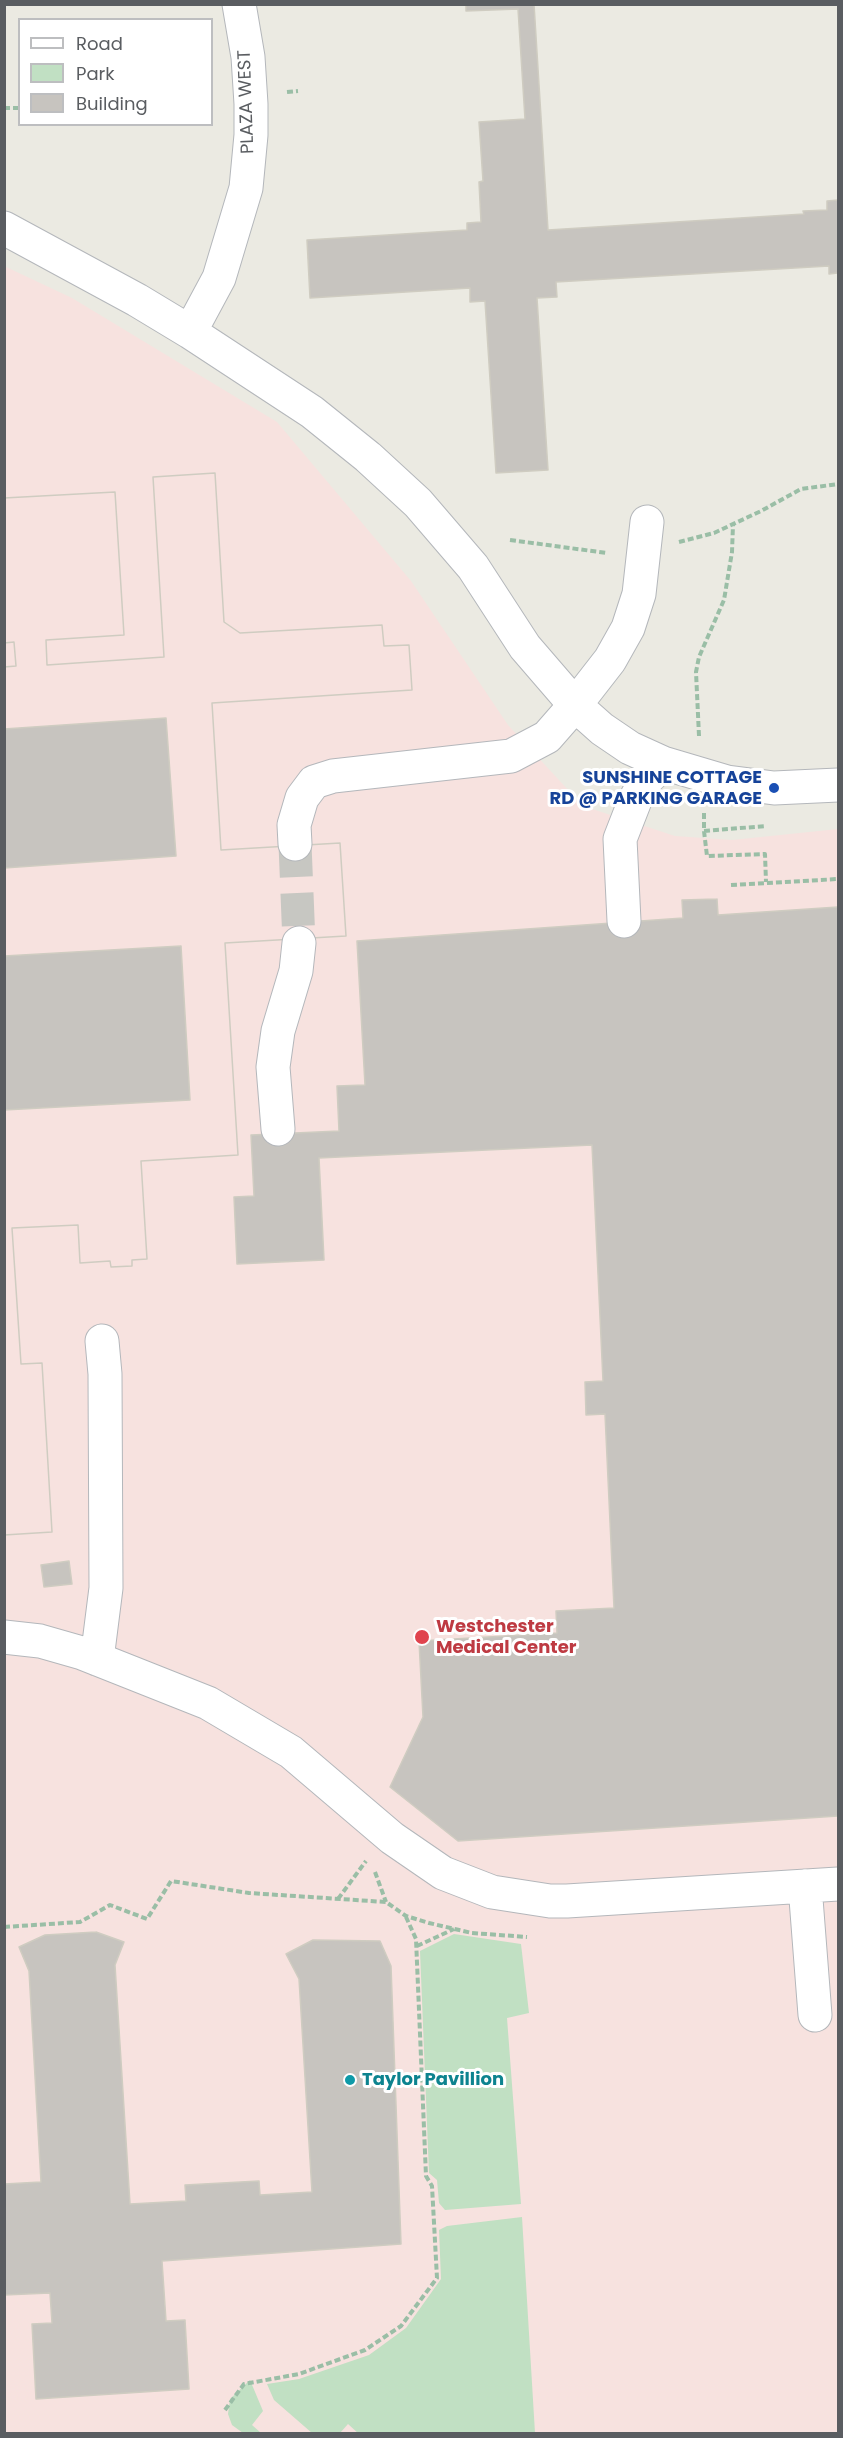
<!DOCTYPE html>
<style>
body{margin:0}
#map{position:relative;width:843px;height:2438px;overflow:hidden;background:#ebeae2;font-family:Poppins,sans-serif}
canvas{display:block}
.frame{position:absolute;inset:0;border:6px solid #5a5d61;pointer-events:none}
.legend{position:absolute;left:18px;top:18px;width:195px;height:108px;box-sizing:border-box;background:#fff;border:2px solid #bdbec0;margin:0;padding:8px 10px;list-style:none;font-size:18px;color:#5a5d61}
.legend li{display:flex;align-items:center;gap:12px;height:30px}
.legend b{width:30px;border:2px solid #bdbec0}
</style>
<div id="map">
<canvas width="843" height="2438"></canvas>
<div class="frame"></div>
<ul class="legend">
<li><b style="height:8px;background:#fff"></b>Road</li>
<li><b style="height:16px;background:#c1e0c3"></b>Park</li>
<li><b style="height:16px;background:#c7c4bf"></b>Building</li>
</ul>
</div>
<script>
const c = document.querySelector('canvas').getContext('2d');
c.lineJoin = 'round';
function paint(path, color) { c.fillStyle = color; c.fill(path, 'evenodd'); }
const toPath = rows => new Path2D(rows.map(r => 'M' + r).join(''));
function strokePath(path, color, width, dash) { c.strokeStyle = color; c.lineWidth = width; c.lineCap = dash ? 'butt' : 'round'; c.setLineDash(dash || []); c.stroke(path); }
function drawText(font, color, halo, rows, align = 'center') {
  c.font = font + ' Poppins,sans-serif'; c.lineWidth = 6; c.setLineDash([]); c.textBaseline = 'middle'; c.strokeStyle = halo; c.fillStyle = color; for (const [text, x, y, turn = 0] of rows) {
    c.save(); c.translate(x, y); c.rotate((+turn || 0) * Math.PI / 180); c.textAlign = isNaN(turn) ? turn : align; if (halo) c.strokeText(text, 0, 0); c.fillText(text, 0, 0); c.restore();
  }
}
paint(toPath([
 [4,266,72,298,277,422,411,581,508,725,583,806,675,836,732,840,838,829,838,2433,5,2433]
]), '#f7e2df');
paint(toPath([
 [454,1934,521,1944,529,2013,507,2018,521,2204,445,2210,439,2203,437,2180,429,2173,420,1951],
 [522,2217,535,2433,359,2434,348,2424,340,2433,312,2433,274,2400,267,2384,299,2379,369,2355,406,2328,441,2279,439,2230,447,2226],
 [250,2380,263,2411,252,2425,261,2433,243,2433,232,2425,228,2414,230,2399]
]), '#c1e0c3');
const building = toPath([
 [466,4,534,4,548,230,804,214,803,211,827,210,827,201,838,200,838,273,829,274,829,266,556,282,557,297,537,298,548,470,496,473,485,301,470,302,470,288,310,298,307,240,467,230,467,223,481,222,479,182,483,181,479,122,525,119,518,9,466,11,466,4],
 [215,473,224,622,240,633,382,625,384,646,409,645,412,690,212,703,221,850,340,843,346,936,225,943,238,1155,141,1161,147,1259,132,1260,132,1266,111,1267,110,1261,80,1263,78,1225,12,1228,21,1364,42,1363,52,1532,4,1535,4,1110,190,1100,181,946,4,956,4,868,176,856,166,718,4,729,4,667,16,666,14,642,4,643,4,498,115,492,124,635,46,640,47,665,164,657,153,477,215,473],
 [215,473,224,622,240,633,382,625,384,646,409,645,412,690,212,703,221,850,340,843,346,936,225,943,238,1155,141,1161,147,1259,132,1260,132,1266,111,1267,110,1261,80,1263,78,1225,12,1228,21,1364,42,1363,52,1532,4,1535,4,667,16,666,14,642,4,643,4,498,115,492,124,635,46,640,47,665,164,657,153,477,215,473],
 [717,899,718,915,838,907,838,1816,458,1841,390,1787,423,1717,419,1641,557,1633,556,1611,614,1608,605,1414,586,1415,585,1382,603,1381,592,1145,319,1158,324,1260,237,1264,234,1197,254,1196,251,1135,339,1131,337,1086,365,1085,357,941,683,918,682,900,717,899],
 [69,1561,72,1584,44,1587,41,1565,69,1561],
 [96,1932,124,1942,115,1965,130,2204,186,2201,185,2185,259,2181,260,2195,312,2192,299,1979,286,1954,313,1940,380,1941,391,1966,401,2244,162,2261,166,2321,185,2320,189,2389,36,2399,32,2324,52,2323,50,2293,4,2295,4,2184,41,2182,29,1971,19,1947,45,1935,96,1932]
]);
paint(building, '#c7c4bf');
strokePath(building, '#cfccc1', 1.5);
strokePath(toPath([
 [295,844,299,943]
]), '#c7c7c2', 33, [33, 16]);
const minor = toPath([
 [4,228,137,300,190,332,312,412,368,457,418,503,473,567,525,647,575,705,602,729,630,748,663,763,727,782,774,788,838,785],
 [190,332,219,278,246,188,251,135,251,104,248,57,239,4],
 [295,844,294,825,302,798,314,782,333,776,511,756,547,737,575,705,610,660,628,628,639,594,647,522],
 [624,921,620,839,636,798,646,780,663,763],
 [278,1129,273,1067,278,1031,296,971,299,943],
 [4,1637,40,1641,82,1653,208,1703,291,1752,392,1838,443,1873,492,1892,550,1901,567,1901,838,1884],
 [97,1659,106,1588,105,1374,102,1341],
 [805,1886,815,2015]
]);
strokePath(minor, '#b4b7bb', 35);
strokePath(toPath([
 [287,92,298,91],
 [4,108,20,108],
 [510,540,607,553],
 [679,542,714,533,761,511,801,489,838,484],
 [699,736,696,672,699,657,724,600,732,552,733,525],
 [704,813,704,831,766,826],
 [704,831,707,856,765,854,766,882],
 [731,885,838,879],
 [375,1872,386,1902],
 [338,1899,366,1861],
 [4,1927,80,1922,110,1905,147,1919,171,1881,249,1893,386,1902,406,1916,429,1923,472,1933,527,1937],
 [417,1946,454,1929],
 [225,2410,244,2384,299,2374,365,2350,401,2326,437,2278,432,2186,426,2176,416,1939,406,1917]
]), '#9abea6', 4, [6, 3]);
strokePath(minor, '#fff', 33);
for (const [x, y, r, color] of [
 [774,788,6,"#1a4fb4"],
 [422,1637,8,"#e0444e"],
 [350,2080,6,"#0f9aa8"]
]) { const dot = new Path2D(); dot.arc(x, y, r, 0, 2 * Math.PI); c.fillStyle = color; c.fill(dot); strokePath(dot, '#fff', 2); }
drawText('18px', '#5a5d61', '#fff', [
 ["PLAZA WEST",247,102,-92]
]);
drawText('bold 18px', '#164399', '#fff', [
 ["SUNSHINE COTTAGE",762,778],
 ["RD @ PARKING GARAGE",762,799]
], 'right');
drawText('bold 18px', '#be3a42', '#fff', [
 ["Westchester",436,1627],
 ["Medical Center",436,1648]
], 'left');
drawText('bold 18px', '#0d838f', '#fff', [
 ["Taylor Pavillion",362,2080]
], 'left');
</script>
